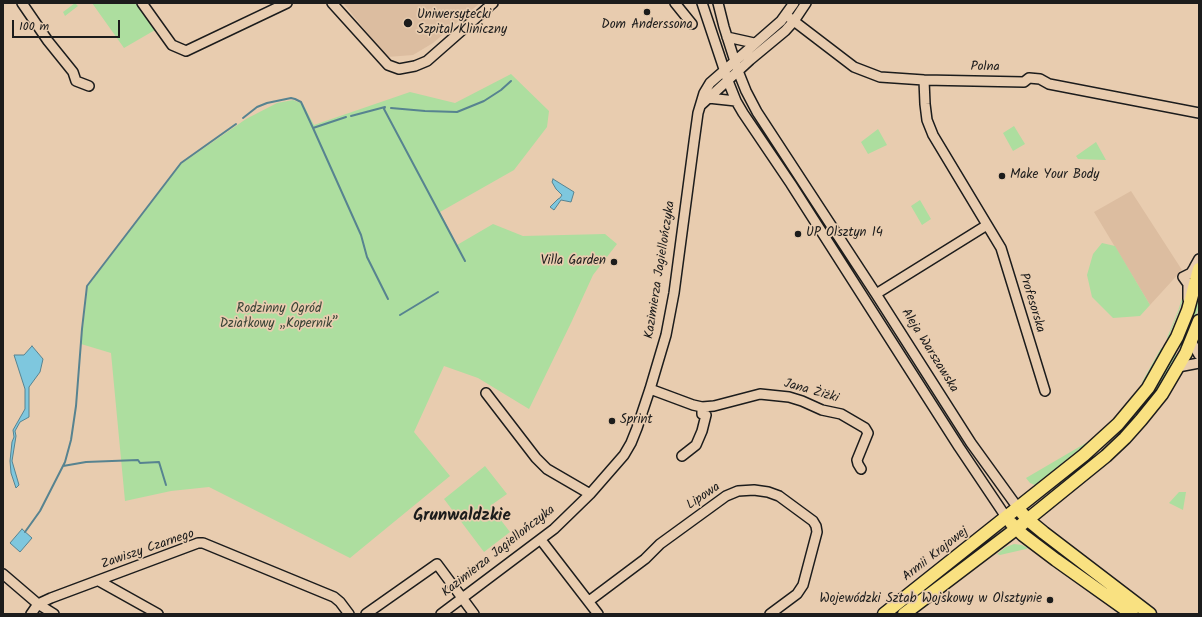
<!DOCTYPE html>
<meta charset="utf-8">
<style>
body{margin:0}
#map{position:relative;width:1202px;height:617px;overflow:hidden;background:#e8ccaf;font-family:Kalam,sans-serif}
canvas{display:block}
.frame{position:absolute;inset:0;border:4px solid #1c1c1c;pointer-events:none}
.scale{position:absolute;left:12px;top:20px;width:108px;height:18px;box-sizing:border-box;border:2px solid #1c1c1c;border-top:0;padding-left:5px;font-size:12px;line-height:14px;white-space:nowrap;color:#1c1c1c;-webkit-text-stroke:3px #e8ccaf;paint-order:stroke}
</style>
<div id="map">
<canvas width="1202" height="617"></canvas>
<div class="frame"></div>
<div class="scale">100 m</div>
</div>
<script>
const c = document.querySelector('canvas').getContext('2d');
c.lineJoin = 'round';
function paint(path, color) { c.fillStyle = color; c.fill(path, 'evenodd'); }
const toPath = rows => new Path2D(rows.map(r => 'M' + r).join(''));
function strokePath(path, color, width, dash) { c.strokeStyle = color; c.lineWidth = width; c.lineCap = dash ? 'butt' : 'round'; c.setLineDash(dash || []); c.stroke(path); }
function drawText(font, color, halo, rows, align = 'center') {
  c.font = font + ' Kalam,sans-serif'; c.lineWidth = 3.5; c.setLineDash([]); c.textBaseline = 'middle'; c.strokeStyle = halo; c.fillStyle = color; for (const [text, x, y, turn = 0] of rows) {
    c.save(); c.translate(x, y); c.rotate((+turn || 0) * Math.PI / 180); c.textAlign = isNaN(turn) ? turn : align; if (halo) c.strokeText(text, 0, 0); c.fillText(text, 0, 0); c.restore();
  }
}
paint(toPath([
 [343,3,480,3,433,43,413,55,387,57],
 [1131,191,1182,270,1150,305,1094,212]
]), '#dcbda0');
paint(toPath([
 [75,3,78,6,65,16,63,12],
 [92,3,136,3,155,30,124,48],
 [511,74,549,111,547,127,514,170,440,212,457,245,493,224,523,236,605,234,617,244,593,275,571,323,529,409,478,378,444,366,414,432,450,476,350,558,209,487,171,491,125,501,111,353,81,344,88,286,181,164,246,119,277,103,293,100,303,104,314,125,410,92,455,103],
 [1014,126,1025,144,1013,151,1003,133],
 [878,129,887,145,868,154,861,142],
 [1096,142,1106,160,1078,159,1076,156],
 [920,200,931,219,922,225,911,206],
 [1102,243,1115,246,1150,305,1140,316,1113,318,1092,297,1087,275,1093,254],
 [1199,288,1199,307,1192,327,1183,348,1178,346],
 [1185,289,1185,294,1179,311,1170,333,1170,341,1167,338,1178,311],
 [1161,348,1164,348,1155,367,1141,384],
 [1174,353,1179,356,1155,396,1120,437,1046,498,1045,497,1102,452,1119,436,1140,413,1150,398],
 [1091,440,1035,485,1030,483,1026,478],
 [485,466,507,494,490,506,510,532,484,552,444,499],
 [1179,492,1186,492,1183,510,1169,503],
 [1014,544,1022,545,1028,548,1026,549,1000,555,997,554,1006,547]
]), '#adde9f');
const water = toPath([
 [553,179,574,192,571,202,561,200,554,210,550,207,558,199,560,198,562,195,556,189,552,182,553,179],
 [32,346,43,359,40,372,29,387,29,417,20,422,15,431,16,436,12,461,19,485,16,488,11,473,10,461,12,442,14,437,13,430,25,409,25,389,14,355,24,355,32,346],
 [22,529,32,538,20,552,10,543,22,529]
]);
paint(water, '#7ec7de');
strokePath(water, '#578390', 1);
strokePath(toPath([
 [391,108,425,111,457,112,484,101,501,90,511,81],
 [351,116,385,107,384,109,465,261],
 [243,118,257,107,267,103,291,98,295,99,301,102,313,128,346,117],
 [313,128,361,235,367,257,388,299],
 [400,315,438,292],
 [63,466,86,462,138,460,140,463,159,462,166,485],
 [25,532,40,511,65,462,71,440,76,406,82,329,87,286,181,163,236,124]
]), '#578390', 2);
const minor = toPath([
 [22,3,48,41,73,72,76,81,89,86],
 [142,3,172,45,186,51,287,3],
 [332,3,388,65,399,69,415,66,427,61,493,3],
 [675,3,692,24],
 [702,3,728,81,736,101,743,113,791,184,959,447,1006,517],
 [718,3,724,27,738,71,746,91,757,112,876,294,971,443,1018,508],
 [786,15,854,67,880,77,924,80,1024,82,1029,78,1040,79,1049,84,1199,113],
 [727,37,754,43],
 [924,80,925,104,927,120,933,135,1001,248,1045,391],
 [708,98,736,101],
 [701,105,750,60,785,31,794,21,806,3],
 [876,294,987,225],
 [1188,299,1188,284,1183,277,1191,273,1194,268,1199,259],
 [1191,341,1199,355],
 [1178,367,1199,363],
 [650,389,693,405,702,407,714,406,760,394,789,397,802,401,822,410,841,414,865,428,868,433,857,460,858,464,861,469],
 [486,393,536,458,547,469,590,494],
 [682,456,696,445,702,431,706,415,702,414,702,407],
 [541,540,598,614],
 [3,574,38,604,54,614],
 [99,581,158,614],
 [589,601,645,559,660,544,726,496,738,491,754,490,768,492,779,496,813,521,816,526,817,532,803,585,797,594,770,614],
 [31,614,38,604,51,598,198,543,203,543,334,597,340,602,349,614],
 [366,614,437,564,474,614],
 [441,614,554,529,590,494,624,455,631,443,637,428,650,389,666,335,674,293,694,142,698,113,704,93,710,83,781,21,794,3]
]);
const major = toPath([
 [1022,513,1027,519,1044,533,1150,614],
 [1011,523,1023,535,1056,560,1132,614],
 [884,614,1084,455,1118,424,1148,388,1170,349,1177,337,1188,310,1199,269],
 [904,614,1016,529,1106,456,1125,438,1141,420,1162,394,1186,353,1199,321]
]);
strokePath(minor, '#1c1c1c', 12);
strokePath(major, '#1c1c1c', 15);
strokePath(minor, '#e8ccaf', 9);
strokePath(major, '#f9e181', 12);
for (const [x, y, r, color] of [
 [647,12,4,"#1c1c1c"],
 [408,23,5,"#1c1c1c"],
 [1002,176,4,"#1c1c1c"],
 [798,234,4,"#1c1c1c"],
 [614,262,4,"#1c1c1c"],
 [612,421,4,"#1c1c1c"],
 [1050,600,4,"#1c1c1c"]
]) { const dot = new Path2D(); dot.arc(x, y, r, 0, 2 * Math.PI); c.fillStyle = color; c.fill(dot); strokePath(dot, '#e8ccaf', 1.5); }
drawText('13px', '#1c1c1c', '#e8ccaf', [
 ["Uniwersytecki",417,16],
 ["Szpital Kliniczny",417,31],
 ["Dom Anderssona",647,26,"center"],
 ["Make Your Body",1010,176],
 ["UP Olsztyn 14",806,234],
 ["Villa Garden",606,262,"right"],
 ["Sprint",620,421],
 ["Wojewódzki Sztab Wojskowy w Olsztynie",1042,600,"right"]
], 'left');
drawText('13px', '#1c1c1c', '#e8ccaf', [
 ["Polna",985,68,1],
 ["Kazimierza Jagiellończyka",661,270,-81],
 ["Profesorska",1031,303,73],
 ["Aleja Warszawska",929,351,58],
 ["Jana Żiżki",811,392,16],
 ["Lipowa",704,497,-34],
 ["Zawiszy Czarnego",148,550,-19],
 ["Kazimierza Jagiellończyka",499,552,-38],
 ["Armii Krajowej",936,555,-38]
]);
drawText('13px', '#394336', '#e8ccaf', [
 ["Rodzinny Ogród",279,310],
 ["Działkowy „Kopernik”",279,325]
]);
drawText('bold 17px', '#1c1c1c', '#e8ccaf', [
 ["Grunwaldzkie",462,517]
]);
</script>
